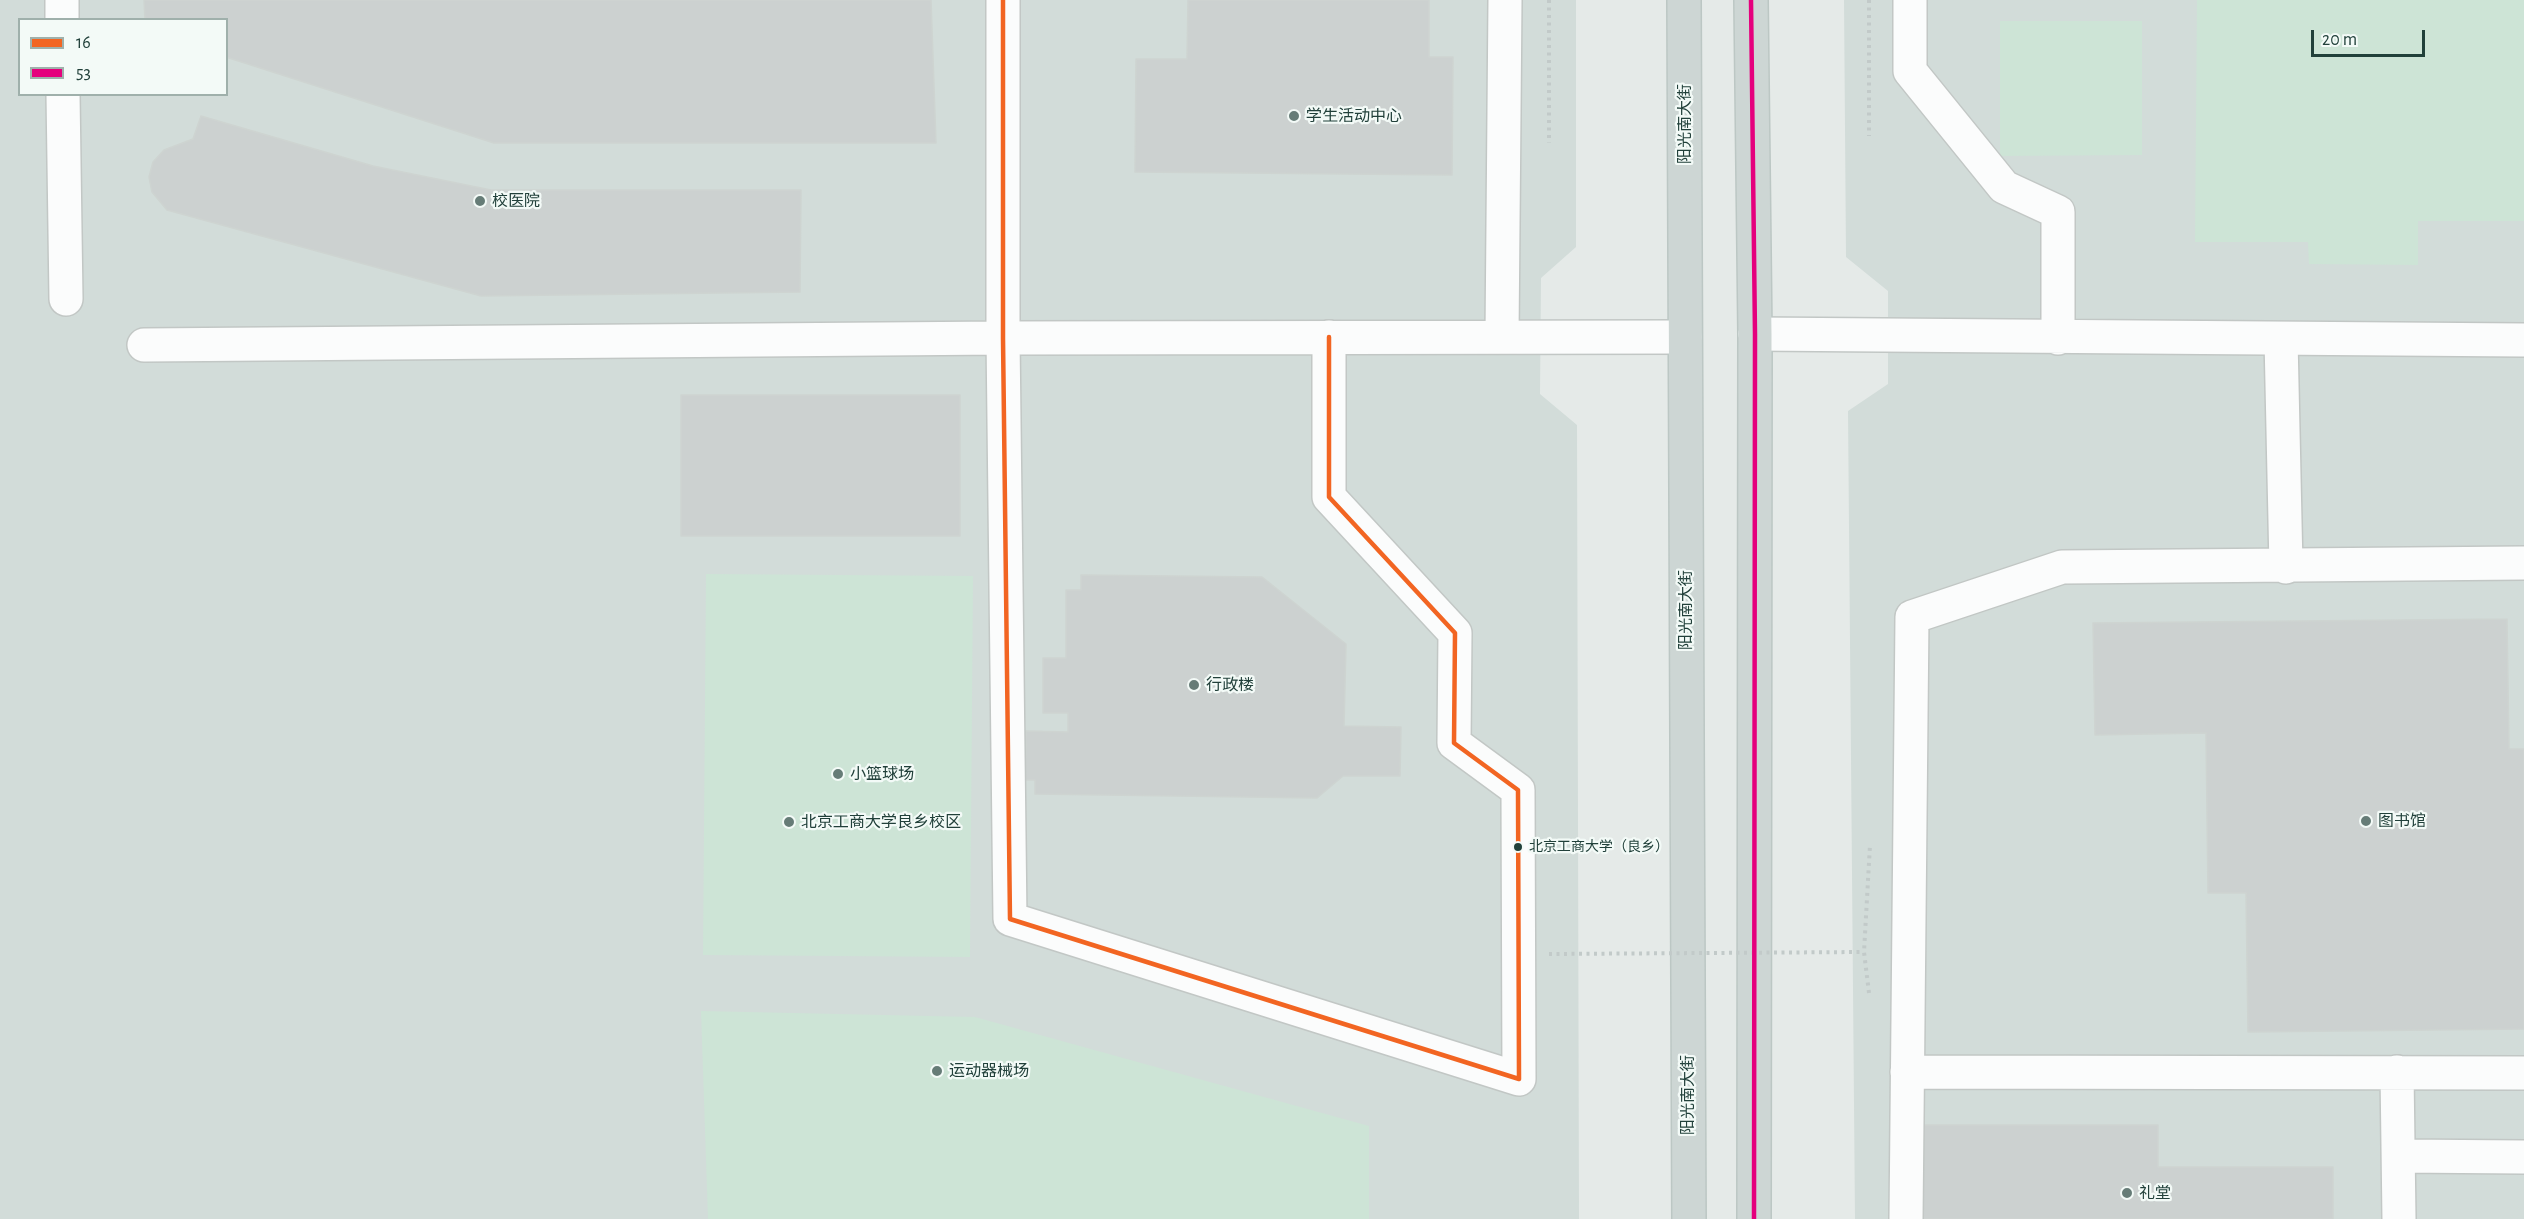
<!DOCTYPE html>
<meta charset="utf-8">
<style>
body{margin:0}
#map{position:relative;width:2524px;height:1219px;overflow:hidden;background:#e5eae8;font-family:"Alegreya Sans",sans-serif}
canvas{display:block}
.legend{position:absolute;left:18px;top:18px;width:210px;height:78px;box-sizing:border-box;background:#f3faf7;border:2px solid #9fb0ab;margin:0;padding:8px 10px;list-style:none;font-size:18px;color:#21403a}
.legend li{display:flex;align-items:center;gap:12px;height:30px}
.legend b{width:30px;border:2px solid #9fb0ab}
.scale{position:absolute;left:2311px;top:30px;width:114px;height:27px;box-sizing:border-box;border:3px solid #21403a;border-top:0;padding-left:8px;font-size:18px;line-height:21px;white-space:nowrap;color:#21403a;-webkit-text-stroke:4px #f3faf7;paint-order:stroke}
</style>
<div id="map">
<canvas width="2524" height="1219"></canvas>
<ul class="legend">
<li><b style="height:8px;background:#f26522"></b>16</li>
<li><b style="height:8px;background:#e5007d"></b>53</li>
</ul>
<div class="scale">20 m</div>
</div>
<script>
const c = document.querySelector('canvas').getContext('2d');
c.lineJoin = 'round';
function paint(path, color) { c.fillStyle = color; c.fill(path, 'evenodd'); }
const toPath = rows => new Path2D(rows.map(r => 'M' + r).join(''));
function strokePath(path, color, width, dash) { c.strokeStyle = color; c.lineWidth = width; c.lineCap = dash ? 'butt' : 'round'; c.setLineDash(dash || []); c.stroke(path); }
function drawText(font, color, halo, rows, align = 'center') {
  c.font = font + ' "Alegreya Sans","Noto Sans SC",sans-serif'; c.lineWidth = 4.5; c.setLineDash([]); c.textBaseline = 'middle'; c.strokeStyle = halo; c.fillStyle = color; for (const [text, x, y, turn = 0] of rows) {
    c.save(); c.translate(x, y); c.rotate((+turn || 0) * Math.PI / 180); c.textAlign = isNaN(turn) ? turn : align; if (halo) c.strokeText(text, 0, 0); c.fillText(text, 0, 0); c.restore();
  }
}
paint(toPath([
 [0,0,1576,0,1576,247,1541,278,1540,394,1577,425,1579,1219,0,1219],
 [20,20,226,20,226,94,20,94],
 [1844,0,2524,0,2524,1219,1855,1219,1848,411,1888,384,1888,291,1846,257]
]), '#d2dcd9');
paint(toPath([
 [2197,0,2524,0,2524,221,2418,221,2418,265,2309,264,2308,242,2195,242],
 [2000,21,2142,21,2142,155,2000,156],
 [706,574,973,576,970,957,703,955],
 [701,1011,975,1017,1369,1126,1369,1219,708,1219]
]), '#cde4d6');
const building = toPath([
 [144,0,931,0,936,143,494,143,226,57,226,20,145,20,144,0],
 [1188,0,1429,0,1429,57,1453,57,1452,175,1135,172,1136,59,1187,59,1188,0],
 [201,116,373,166,491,190,801,190,800,292,481,296,167,210,152,192,149,177,153,162,164,150,193,139,201,116],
 [681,395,960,395,960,536,681,536,681,395],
 [1081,575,1262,577,1346,644,1344,726,1401,727,1400,776,1343,776,1317,798,1035,794,1035,780,1025,780,1026,731,1068,732,1068,713,1043,713,1043,658,1066,658,1066,590,1081,590,1081,575],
 [2507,619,2509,749,2524,749,2524,1029,2248,1032,2246,893,2208,893,2206,733,2095,735,2093,623,2507,619],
 [1921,1125,2158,1125,2158,1167,2333,1167,2333,1219,1921,1219,1921,1125]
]);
paint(building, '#ccd1d0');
strokePath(building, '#ced4d1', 1.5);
const street = toPath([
 [62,0,62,20],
 [1003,0,1003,338,1010,919,1519,1079,1518,790,1454,743,1455,633,1329,497,1329,337],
 [1910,0,1910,71,2004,187,2058,212,2058,338],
 [63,94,66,299],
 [1755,334,2524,340],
 [1502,336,1505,0],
 [2281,339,2286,567],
 [144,345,1003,338,1685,337],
 [1907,1072,2524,1073],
 [2397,1072,2399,1219],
 [2399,1156,2524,1157],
 [1906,1219,1912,617,2062,567,2524,563]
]);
const primary = toPath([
 [1684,0,1689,1219],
 [1751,0,1755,334,1754,1219]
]);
strokePath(street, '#c2c7c5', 36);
strokePath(primary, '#bcc7c4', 36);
strokePath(toPath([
 [1549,0,1549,143],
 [1869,0,1869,136],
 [1869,993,1864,952,1870,845]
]), '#c2cac9', 4, [3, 4.5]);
strokePath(street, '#fbfcfc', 33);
strokePath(primary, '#cdd6d4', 33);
strokePath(toPath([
 [1549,954,1864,952]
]), '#c2cac9', 4, [3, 4.5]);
strokePath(toPath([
 [1003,0,1003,338,1010,919,1519,1079,1518,790,1454,743,1455,633,1329,497,1329,337]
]), '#f26522', 4.5);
strokePath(toPath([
 [1751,0,1755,334,1754,1219]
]), '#e5007d', 4.5);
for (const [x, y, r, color] of [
 [1294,116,6,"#667c77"],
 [480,201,6,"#667c77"],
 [1194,685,6,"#667c77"],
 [838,774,6,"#667c77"],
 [2366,821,6,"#667c77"],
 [789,822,6,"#667c77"],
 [1518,847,5,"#21403a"],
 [937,1071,6,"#667c77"],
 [2127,1193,6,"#667c77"]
]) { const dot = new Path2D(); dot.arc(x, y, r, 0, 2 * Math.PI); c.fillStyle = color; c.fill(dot); strokePath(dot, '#f3faf7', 2); }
drawText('14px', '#21403a', '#f3faf7', [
 ["北京工商大学（良乡）",1529,847]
], 'left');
drawText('16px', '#21403a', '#f3faf7', [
 ["学生活动中心",1306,116],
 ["校医院",492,201],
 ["行政楼",1206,685],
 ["小篮球场",850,774],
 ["图书馆",2378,821],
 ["北京工商大学良乡校区",801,822],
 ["运动器械场",949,1071],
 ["礼堂",2139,1193]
], 'left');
drawText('16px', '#21403a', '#f3faf7', [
 ["阳光南大街",1685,124,-90],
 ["阳光南大街",1686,610,-90],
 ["阳光南大街",1688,1095,-90]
]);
</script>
